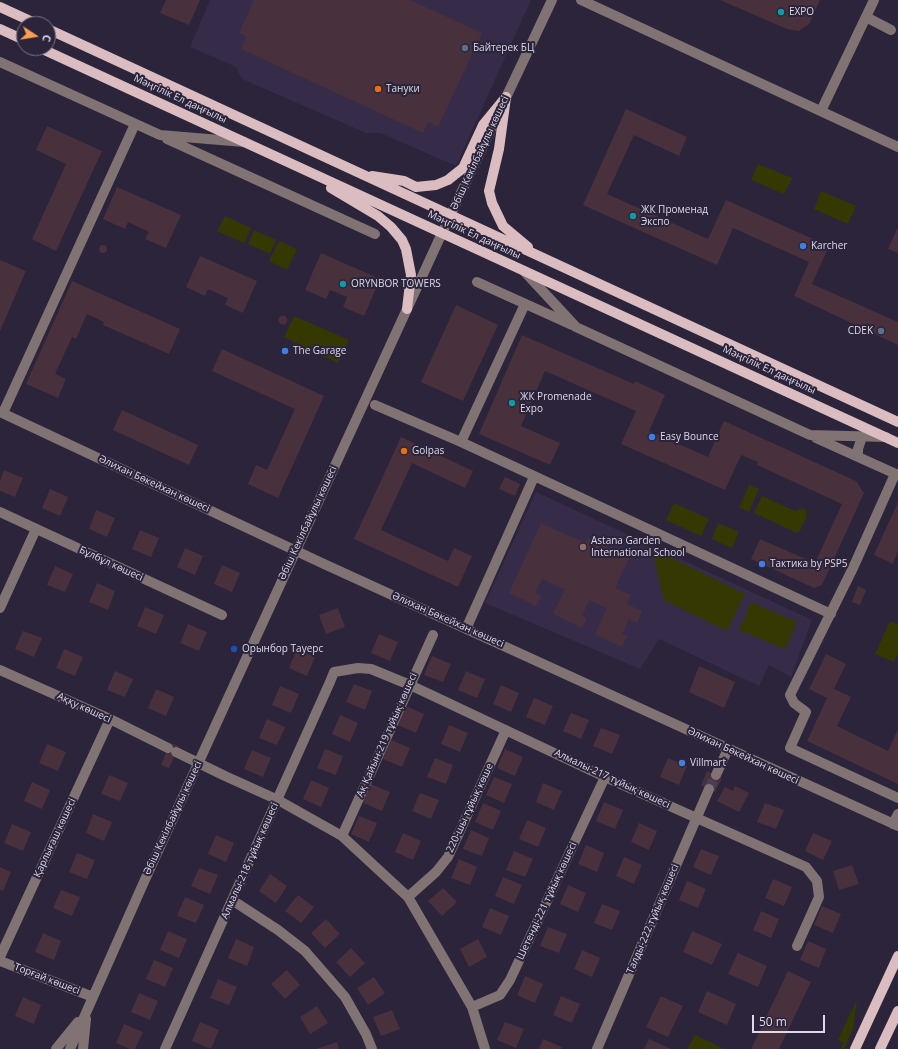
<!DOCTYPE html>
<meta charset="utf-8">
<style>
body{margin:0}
#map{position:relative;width:898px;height:1049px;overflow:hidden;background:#2b243b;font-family:"Open Sans",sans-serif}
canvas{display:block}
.north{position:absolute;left:16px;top:16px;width:40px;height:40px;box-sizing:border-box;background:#2b243b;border:1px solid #736c81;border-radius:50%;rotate:102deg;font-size:11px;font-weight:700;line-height:16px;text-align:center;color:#ded9e9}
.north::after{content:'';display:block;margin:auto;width:14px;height:18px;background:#fb9e50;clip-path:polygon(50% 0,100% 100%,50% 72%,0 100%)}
.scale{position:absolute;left:752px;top:1015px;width:73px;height:18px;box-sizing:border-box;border:2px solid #ded9e9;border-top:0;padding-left:5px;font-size:12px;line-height:14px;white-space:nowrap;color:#ded9e9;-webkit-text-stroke:3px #2b243b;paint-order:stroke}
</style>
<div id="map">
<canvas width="898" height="1049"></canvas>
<div class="north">С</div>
<div class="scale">50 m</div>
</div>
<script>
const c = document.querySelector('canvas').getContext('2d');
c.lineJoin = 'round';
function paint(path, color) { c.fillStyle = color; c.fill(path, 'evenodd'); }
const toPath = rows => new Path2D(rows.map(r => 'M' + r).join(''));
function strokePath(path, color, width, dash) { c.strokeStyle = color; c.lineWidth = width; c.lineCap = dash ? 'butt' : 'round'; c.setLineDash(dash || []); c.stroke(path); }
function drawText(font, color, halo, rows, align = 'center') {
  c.font = font + ' "Open Sans",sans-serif'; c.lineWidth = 4; c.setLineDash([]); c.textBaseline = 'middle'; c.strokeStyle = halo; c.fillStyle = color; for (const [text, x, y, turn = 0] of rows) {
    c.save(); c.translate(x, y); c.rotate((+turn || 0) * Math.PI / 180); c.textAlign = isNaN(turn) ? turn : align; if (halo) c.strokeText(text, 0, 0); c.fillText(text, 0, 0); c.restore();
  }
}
paint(toPath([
 [210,0,531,0,456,166,380,133,366,133,242,79,236,67,190,47],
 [536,492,812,620,791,677,769,665,759,686,659,639,640,669,485,603]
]), '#362c49');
paint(toPath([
 [758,164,792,178,784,194,751,180],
 [821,191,856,206,848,224,814,209],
 [225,216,251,228,244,243,217,231],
 [254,230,276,240,270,254,248,244],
 [279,241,297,249,287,270,269,261],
 [294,316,349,340,338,363,284,337],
 [749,485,759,489,749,512,739,507],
 [762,496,795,511,802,508,806,510,807,516,800,531,797,533,754,513],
 [674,503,709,519,701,536,666,520],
 [718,523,739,532,732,548,712,539],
 [655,550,745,594,727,631,664,600,653,553],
 [751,602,797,622,785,649,739,630],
 [890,621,898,625,898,652,894,662,875,654],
 [857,999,853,1029,844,1049,841,1049,844,1043,838,1040],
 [695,1035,724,1049,687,1049]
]), '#363803');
paint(toPath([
 [166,0,200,0,189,25,160,13],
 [254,0,410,0,482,33,438,127,428,122,423,133,241,49,247,37,239,33],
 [720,0,820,0,809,24,799,31,787,29],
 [626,109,687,137,679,156,634,135,607,194,708,239,726,200,829,246,812,284,898,322,898,345,794,296,809,262,733,228,717,265,583,205],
 [47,126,102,151,56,251,32,239,66,164,36,150],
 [117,187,181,215,166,248,145,239,149,232,128,222,125,229,103,219],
 [897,229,898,230,898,253,888,249],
 '99 249a4 4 0 1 1 8 0a4 4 0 1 1-8 0Z',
 [321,253,380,279,364,316,343,307,347,297,330,290,326,299,305,290],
 [200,256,257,281,243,313,225,305,228,298,208,289,205,296,186,287],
 [0,260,26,271,0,331],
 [72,281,180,329,169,354,103,325,104,322,87,314,76,339,72,337,55,374,66,379,58,398,26,384],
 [456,305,498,325,463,401,421,382],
 '278.5 320a4.5 4.5 0 1 1 9 0a4.5 4.5 0 1 1-9 0Z',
 [522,335,634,384,635,381,665,395,649,431,708,457,724,421,856,481,864,493,822,585,814,588,751,559,760,539,815,563,842,504,757,465,758,462,741,455,725,490,621,444,636,411,545,371,521,426,560,443,550,465,479,434],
 [222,349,324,396,278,498,248,484,256,465,267,470,295,409,212,371],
 [122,410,198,445,189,465,113,430],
 [401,437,473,471,465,488,412,463,381,530,448,561,454,548,472,556,458,587,354,539],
 [4,470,23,478,15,497,0,491,0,481],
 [505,477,520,484,515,496,499,489],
 [50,489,68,497,60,516,42,508],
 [898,502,898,551,893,564,874,555],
 [96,510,115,518,107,537,89,529],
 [541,523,585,543,588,538,629,558,615,588,631,595,627,604,642,611,637,623,629,619,622,634,627,636,622,647,595,634,607,608,589,600,582,616,587,618,582,628,553,614,565,590,542,579,535,593,541,596,536,606,509,593],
 [140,530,159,538,151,557,132,549],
 [185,548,203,556,195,575,177,567],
 [222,565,240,573,232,592,214,584],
 [55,566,73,574,65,592,47,585],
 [97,583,115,591,108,610,89,602],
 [858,586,866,590,860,605,852,602],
 [145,607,164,615,156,634,137,626],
 [338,608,345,627,326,634,319,615],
 [188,624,207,632,199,651,180,643],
 [23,631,42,638,34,657,15,649],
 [379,634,398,642,390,661,371,653],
 [64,649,83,657,75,676,56,668],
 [297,649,315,657,307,676,289,668],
 [826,654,846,664,834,689,851,697,837,726,888,751,898,729,898,784,807,741,827,698,809,689],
 [432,656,451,664,443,682,424,675],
 [699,666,735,682,724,708,689,692],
 [115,671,133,679,125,697,107,690],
 [466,671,485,679,477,698,458,690],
 [354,684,372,691,365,710,346,702],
 [501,685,519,693,511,712,493,704],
 [280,686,299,694,291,713,272,705],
 [156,689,174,697,166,716,148,708],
 [534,698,553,706,545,725,526,717],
 [406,706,424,714,416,733,398,725],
 [571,713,589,720,581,739,563,731],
 [340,715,358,723,350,742,332,734],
 [267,719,285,727,277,745,259,738],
 [449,725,468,733,460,752,441,744],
 [601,728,620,735,612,754,593,746],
 [391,740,410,748,402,767,383,759],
 [170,743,179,746,169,768,161,765],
 [47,744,66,752,58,771,39,763],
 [325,749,343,756,336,775,317,768],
 [505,749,523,757,515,776,497,768],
 [252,750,271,758,263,777,244,769],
 [435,758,453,765,446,784,427,777],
 [668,758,687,766,679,785,660,777],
 [707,771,722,778,715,792,701,785],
 [109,775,128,783,120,801,101,794],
 [494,777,512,784,504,803,486,795],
 [311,780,329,788,321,807,303,799],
 [32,782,50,790,42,809,24,801],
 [543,783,562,791,554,810,536,802],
 [371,784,390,792,382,811,363,803],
 [735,786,749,793,739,812,717,801,725,787,733,791],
 [420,793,439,800,431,819,412,811],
 [604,802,623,810,615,829,596,821],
 [483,803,501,811,493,830,475,822],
 [765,803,784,810,776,829,757,822],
 [93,814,112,822,104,841,86,833],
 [359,816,377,823,369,842,351,834],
 [527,820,546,828,538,847,519,839],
 [639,823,657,831,649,850,631,842],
 [12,824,31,832,23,851,4,843],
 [471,830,489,838,482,856,463,849],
 [403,833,421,841,413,860,395,852],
 [813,833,832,841,823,860,805,851],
 [216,835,234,843,226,862,208,854],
 [586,845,604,853,597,872,578,864],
 [701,849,719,856,711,875,693,867],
 [514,851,533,859,525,877,506,870],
 [77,853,95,860,87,879,69,872],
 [624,857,642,865,634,884,616,876],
 [459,859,477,867,470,885,451,878],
 [852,865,859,884,839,890,833,871],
 [0,867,11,872,3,891,0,890],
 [199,868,218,875,210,894,191,886],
 [270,874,287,886,276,903,259,891],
 [503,877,522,885,514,904,495,896],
 [773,879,792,887,784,906,765,898],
 [687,881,706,889,698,908,679,900],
 [568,885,586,893,578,912,560,904],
 [443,888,457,902,442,916,428,901],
 [61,890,80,897,72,916,53,908],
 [298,895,314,907,301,923,285,911],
 [185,897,204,905,196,923,177,916],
 [602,904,620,911,612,930,594,923],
 [822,906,841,914,833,933,814,925],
 [490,908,509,916,501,935,482,927],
 [761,911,779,919,771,938,753,930],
 [326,919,340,934,325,948,311,933],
 [548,927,567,934,559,953,540,946],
 [168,931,187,939,179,958,160,950],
 [692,931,722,944,712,965,683,952],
 [43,933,61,941,54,960,35,952],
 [236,939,254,947,247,966,228,958],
 [478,939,487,957,469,967,460,949],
 [808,941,826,949,819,968,800,960],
 [351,948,365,963,350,977,336,962],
 [582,950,600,958,592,977,574,969],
 [738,953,767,966,758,987,728,974],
 [154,960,173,968,165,987,146,979],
 [287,970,300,985,285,999,271,984],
 [788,971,811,982,779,1049,751,1049],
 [525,976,543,984,535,1003,517,995],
 [374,977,385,993,368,1005,357,988],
 [218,979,237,987,229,1005,210,998],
 [707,991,736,1004,727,1025,698,1012],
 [139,993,158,1001,150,1020,131,1012],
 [561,996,580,1004,572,1023,553,1015],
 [661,996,683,1006,668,1037,646,1027],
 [23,997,41,1005,34,1024,15,1016],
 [317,1006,328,1023,310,1034,300,1017],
 [392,1010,400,1029,381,1036,373,1017],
 [200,1022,219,1030,211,1049,192,1041],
 [505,1022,524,1029,516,1048,497,1040],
 [124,1024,143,1032,135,1049,130,1049,116,1043],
 [543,1039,562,1047,561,1049,539,1049],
 [649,1039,671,1049,644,1049],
 [337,1042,339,1049,316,1049]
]), '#49303d');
strokePath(toPath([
 [709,789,716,775]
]), '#463f55', 10, [10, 5]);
strokePath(toPath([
 [581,0,898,147],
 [866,17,891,30],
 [0,62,160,135,244,142],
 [821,111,874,0],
 [167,139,375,234],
 [524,271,576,327,810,435,886,437],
 [477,282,572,325],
 [525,304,461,442,831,614],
 [375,405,461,442],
 [0,412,324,564,898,826],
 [3,413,135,124],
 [816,438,898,475],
 [858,456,858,449,862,437],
 [895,474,853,568,790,695,794,703,806,712,790,748,898,798],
 [0,512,222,615],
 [0,608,36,529],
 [466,629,534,477],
 [0,670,110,719,168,748],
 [176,752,225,776,278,800,342,836,408,897,472,1007,485,1049],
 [716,775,728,749],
 [893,824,898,814],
 [342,836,433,635],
 [408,897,436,872,448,857,506,730],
 [232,900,278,930,305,951,345,997,366,1034,372,1049],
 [0,957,110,719],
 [0,961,93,997],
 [472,1007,500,995,510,980,605,777],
 [56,1049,78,1022],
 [70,1049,143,884,229,696,442,233,552,0],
 [83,1049,86,1019],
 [165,1049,330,682,334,672,358,668,371,669,410,685,605,777,806,867,817,881,819,897,797,946],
 [597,1049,709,789]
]), '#817274', 10);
strokePath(toPath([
 [0,7,37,24],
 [0,29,24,40],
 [48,29,898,422],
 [40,48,898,443],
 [506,97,499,149,489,191,492,203,503,226,528,247],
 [372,176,404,181,416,187,436,185,448,180,463,168,483,125,506,97],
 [331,188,378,216,391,227,402,240,406,249,411,275,407,309],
 [855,1049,898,956],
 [880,1049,898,1011]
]), '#dbbcc0', 10);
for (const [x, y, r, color] of [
 [781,12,4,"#0f9aa8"],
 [465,48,4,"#5c6f8a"],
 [378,89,4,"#e8710a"],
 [633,216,4,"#0f9aa8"],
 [803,246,4,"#3f7fe0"],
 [343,284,4,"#0f9aa8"],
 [881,331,4,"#5c6f8a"],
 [285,351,4,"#3f7fe0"],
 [512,403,4,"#0f9aa8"],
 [652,437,4,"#3f7fe0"],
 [404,451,4,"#e8710a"],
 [583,547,4,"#8d6e63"],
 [762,564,4,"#3f7fe0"],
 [234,649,4,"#1a4fb4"],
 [682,763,4,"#3f7fe0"]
]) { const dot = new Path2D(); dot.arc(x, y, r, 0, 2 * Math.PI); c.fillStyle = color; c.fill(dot); strokePath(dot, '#2b243b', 1.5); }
drawText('10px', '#ded9e9', '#2b243b', [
 ["EXPO",789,12],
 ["Байтерек БЦ",473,48],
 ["Тануки",386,89],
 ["ЖК Променад",641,210],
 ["Экспо",641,222],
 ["Karcher",811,246],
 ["ORYNBOR TOWERS",351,284],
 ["CDEK",873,331,"right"],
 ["The Garage",293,351],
 ["ЖК Promenade",520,397],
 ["Expo",520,409],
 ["Easy Bounce",660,437],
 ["Golpas",412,451],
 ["Astana Garden",591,541],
 ["International School",591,553],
 ["Тактика by PSP5",770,564],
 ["Орынбор Тауерс",242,649],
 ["Villmart",690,763]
], 'left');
drawText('10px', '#ded9e9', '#2b243b', [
 ["Мәңгілік Ел даңғылы",180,99,25],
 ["Әбіш Кекілбайұлы көшесі",480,153,-65],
 ["Мәңгілік Ел даңғылы",474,235,25],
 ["Мәңгілік Ел даңғылы",769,370,25],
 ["Әлихан Бөкейхан көшесі",154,484,25],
 ["Әбіш Кекілбайұлы көшесі",308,523,-65],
 ["Бұлбұл көшесі",111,564,25],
 ["Әлихан Бөкейхан көшесі",448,620,24],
 ["Аққу көшесі",84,708,25],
 ["Ақ Қайын-219 тұйық көшесі",387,735,-66],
 ["Әлихан Бөкейхан көшесі",743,756,25],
 ["Алмалы-217 тұйық көшесі",612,779,25],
 ["220-шы тұйық көше",470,808,-65],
 ["Әбіш Кекілбайұлы көшесі",173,818,-65],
 ["Қарлығаш көшесі",55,838,-65],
 ["Алмалы-218 тұйық көшесі",250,861,-66],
 ["Шетенді-221 тұйық көшесі",547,901,-65],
 ["Талды-222 тұйық көшесі",653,919,-67],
 ["Торғай көшесі",47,979,21]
]);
</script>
